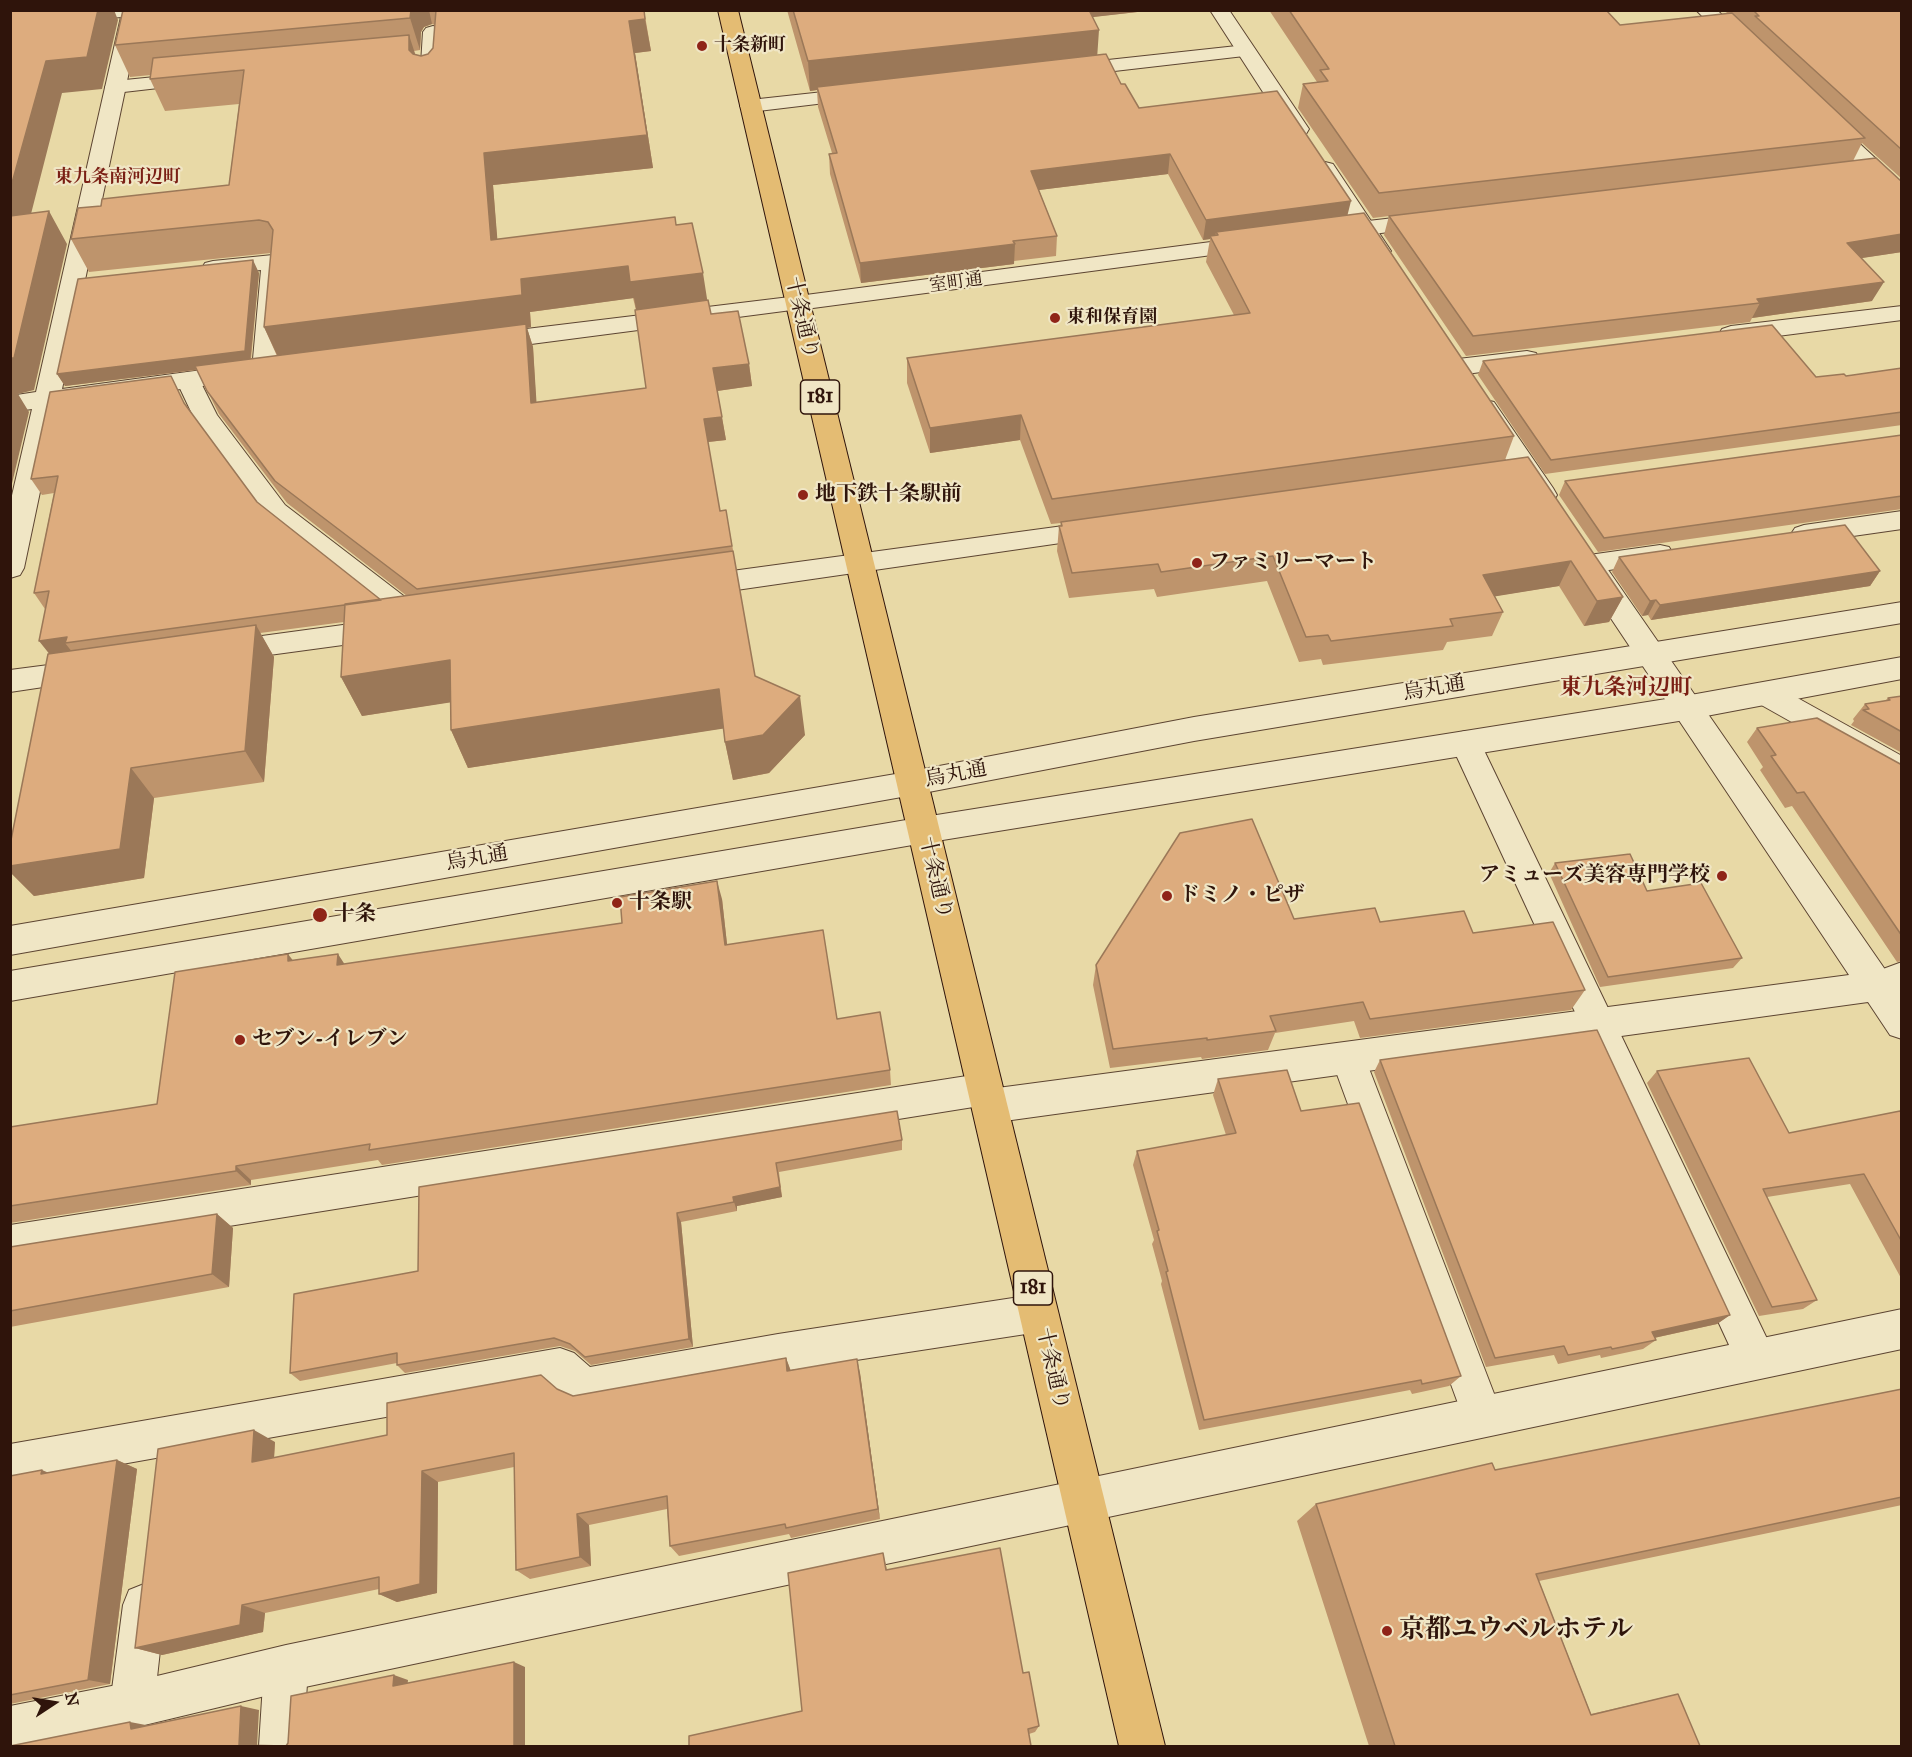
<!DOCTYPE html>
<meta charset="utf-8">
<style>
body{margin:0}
#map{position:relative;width:1912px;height:1757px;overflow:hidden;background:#e8d9a6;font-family:"IM FELL Great Primer",serif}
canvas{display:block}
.frame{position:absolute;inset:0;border:12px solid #2f140b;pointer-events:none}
.north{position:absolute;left:24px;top:1673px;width:60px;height:60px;-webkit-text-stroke:4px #f0e6c5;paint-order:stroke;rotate:78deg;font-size:16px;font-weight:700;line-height:24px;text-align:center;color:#2f140b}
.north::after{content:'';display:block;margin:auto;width:21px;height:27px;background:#2f140b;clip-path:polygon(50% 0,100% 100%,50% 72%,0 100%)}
</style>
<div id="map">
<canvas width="1912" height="1757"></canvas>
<div class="frame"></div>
<div class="north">N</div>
</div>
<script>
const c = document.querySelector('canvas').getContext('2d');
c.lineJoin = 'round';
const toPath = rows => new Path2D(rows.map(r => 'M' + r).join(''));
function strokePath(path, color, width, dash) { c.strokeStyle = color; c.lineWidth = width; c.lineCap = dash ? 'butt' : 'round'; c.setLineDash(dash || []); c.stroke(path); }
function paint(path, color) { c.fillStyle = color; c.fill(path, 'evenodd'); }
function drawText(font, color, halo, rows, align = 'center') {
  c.font = font + ' "IM FELL Great Primer","Noto Serif JP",serif'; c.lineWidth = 4.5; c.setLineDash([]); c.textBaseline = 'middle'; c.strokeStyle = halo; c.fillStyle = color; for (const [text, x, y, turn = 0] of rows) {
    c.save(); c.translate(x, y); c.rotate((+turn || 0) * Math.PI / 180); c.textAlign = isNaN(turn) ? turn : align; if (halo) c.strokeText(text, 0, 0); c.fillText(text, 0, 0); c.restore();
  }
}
const service = toPath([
 [433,26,440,28,443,32,440,80,437,84,430,86,423,84,420,80,423,32,426,28,433,26],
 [1246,45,1253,47,1256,51,1253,55,1071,76,1064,74,1061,70,1064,66,1071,64,1246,45],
 [195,73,202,75,205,79,202,83,115,93,108,91,105,87,108,83,115,81,195,73],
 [860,88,867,90,870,94,867,98,750,112,743,110,740,106,743,102,750,100,860,88],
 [1428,214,1436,216,1439,221,1436,226,1334,239,1326,237,1323,232,1326,227,1334,225,1428,214],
 [1249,237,1257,239,1260,244,1257,249,798,310,790,308,786,303,790,298,798,296,1249,237],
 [273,255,281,257,284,262,276,370,272,375,264,378,256,375,252,370,261,270,213,275,205,273,202,268,205,263,213,261,273,255],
 [188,372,197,375,217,415,285,505,431,617,435,624,431,631,421,634,411,631,267,517,194,418,176,380,179,375,188,372],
 [1902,511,1902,529,1804,543,1795,540,1791,534,1795,528,1804,525,1902,511],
 [1100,521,1109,524,1113,530,1109,536,695,596,685,593,681,586,685,579,695,576,1100,521],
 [1660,545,1669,547,1673,554,1669,561,1589,573,1580,571,1576,564,1580,557,1589,555,1660,545],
 [387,619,397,622,401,629,397,636,387,639,225,661,215,658,211,651,215,644,225,641,387,619],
 [87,660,97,663,101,671,97,679,10,692,10,670,87,660],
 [1766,683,1776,686,1902,756,1902,782,1891,778,1756,702,1752,694,1756,686,1766,683],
 [1465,731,1475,734,1480,742,1770,1345,1775,1359,1770,1373,1756,1378,1742,1373,1450,742,1455,734,1465,731],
 [1902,962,1902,991,1876,1000,1864,996,1859,986,1864,976,1902,962],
 [1348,1043,1360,1047,1365,1058,1503,1417,1497,1431,1483,1437,1469,1431,1463,1417,1331,1058,1336,1047,1348,1043],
 [986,1073,998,1078,1003,1089,998,1100,986,1105,10,1261,10,1225,986,1073],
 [1039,1294,1052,1300,1058,1313,1052,1326,1039,1332,778,1372,584,1407,570,1401,554,1387,10,1484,10,1444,560,1348,574,1353,590,1367,778,1334,1039,1294],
 [144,1584,159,1590,165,1605,154,1705,147,1720,132,1727,117,1720,110,1705,123,1605,129,1590,144,1584],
 [286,1646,301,1653,308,1668,303,1746,259,1746,264,1668,271,1653,286,1646]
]);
const minor = toPath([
 [67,10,142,10,62,389,246,364,255,366,259,372,255,378,246,380,58,406,24,568,20,575,10,578,10,504,32,409,10,412,10,396,36,392,121,17,10,28,10,16,67,10],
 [1210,10,1229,10,1309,129,1306,134,1298,135,1290,134,1210,10],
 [1696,10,1717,10,1753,46,1750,50,1743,52,1736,50,1696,10],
 [1824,117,1832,118,1902,183,1902,203,1894,201,1816,128,1813,123,1816,118,1824,117],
 [1325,162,1333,164,1391,251,1387,256,1379,258,1371,256,1367,251,1314,169,1317,164,1325,162],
 [798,296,807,298,810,303,807,308,485,350,476,347,473,342,476,337,485,334,798,296],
 [1902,306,1902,320,1731,342,1722,339,1719,334,1722,329,1731,326,1902,306],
 [1527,351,1536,353,1539,359,1536,365,1458,375,1449,373,1445,367,1449,361,1458,359,1527,351],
 [1485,400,1494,402,1553,488,1557,495,1553,502,1543,504,1533,502,1472,408,1476,402,1485,400],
 [1592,558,1602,561,1902,994,1902,1039,1890,1035,1868,1002,990,1123,977,1118,972,1106,977,1094,990,1089,1849,975,1582,575,1578,568,1582,561,1592,558],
 [1902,1309,1902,1349,286,1691,132,1728,38,1746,10,1746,10,1706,132,1682,286,1645,1902,1309]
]);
const tertiary = toPath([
 [1902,602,1902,623,1194,741,913,795,10,955,10,926,913,771,1194,717,1902,602],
 [1902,657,1902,679,1685,720,924,843,10,1001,10,971,924,817,1685,696,1902,657]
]);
const primary = toPath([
 [718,10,738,10,1165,1746,1119,1746,718,10]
]);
strokePath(service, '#5d4532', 2);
strokePath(minor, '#5d4532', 2);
strokePath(tertiary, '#5d4532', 2);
strokePath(primary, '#2f140b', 2);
paint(service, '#f0e6c5');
paint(minor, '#f0e6c5');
paint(tertiary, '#f0e6c5');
paint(primary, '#e4bc73');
paint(toPath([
 [123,10,644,10,651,51,635,53,653,168,493,185,497,239,676,225,707,301,711,314,749,364,752,386,717,391,726,440,708,442,720,511,726,510,755,676,805,735,769,773,733,780,725,742,724,728,468,768,451,730,450,702,362,716,341,677,344,622,260,633,274,657,264,782,154,798,144,878,34,896,10,872,10,845,49,654,45,609,34,593,54,493,42,495,31,479,171,376,186,407,257,502,381,600,407,596,287,503,219,414,197,370,65,386,57,374,259,273,251,359,277,356,264,327,271,253,89,272,71,239,101,206,229,185,239,104,165,111,150,79,151,75,130,77,115,45],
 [432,24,435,25,433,48,428,54,421,56,415,55,414,51,420,50,421,32,424,27],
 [633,298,636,310,646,388,536,402,533,347,527,328,531,327,530,312],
 [787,10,1155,10,1092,17,1097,55,1139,108,1348,215,1514,436,1505,460,1623,597,1609,622,1584,626,1559,586,1495,596,1503,612,1492,636,1447,642,1443,650,1323,665,1321,659,1299,662,1267,581,1157,597,1154,589,1069,598,1057,551,1059,526,1060,526,1061,523,1051,524,1020,440,930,453,907,383,907,358,1234,315,1206,262,1210,239,1203,240,1168,174,1039,190,1057,236,1056,256,1014,261,1014,264,861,283,830,174,829,154,832,153,818,107,817,90,810,91],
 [1269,10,1606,10,1620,25,1728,14,1724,10,1902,10,1902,179,1862,143,1853,161,1902,182,1902,252,1861,258,1872,301,1752,318,1750,322,1466,356,1384,235,1389,216,1373,218,1298,108,1303,84,1317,82],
 [1483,361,1816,377,1846,376,1902,368,1902,425,1545,474,1478,375],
 [1902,435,1902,509,1598,552,1559,495,1565,481],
 [1619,557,1880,571,1870,586,1651,620,1648,615,1642,616,1612,572],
 [1902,696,1902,753,1851,725,1854,721,1853,719,1865,704,1885,701,1888,698],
 [1757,728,1902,765,1902,961,1897,962,1792,806,1785,808,1760,770,1763,767,1747,742],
 [1555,863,1647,891,1742,958,1733,968,1600,987,1549,873],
 [722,899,727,944,837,1019,890,1070,891,1085,382,1165,378,1160,251,1180,251,1185,10,1223,10,1127,157,1104,293,961,345,964,622,923],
 [1294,919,1380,922,1473,933,1585,990,1571,1010,1360,1038,1354,1021,1275,1033,1268,1050,1202,1059,1201,1057,1110,1068,1093,985,1096,965],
 [1380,1060,1730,1315,1717,1324,1654,1338,1656,1340,1643,1349,1601,1358,1600,1355,1558,1364,1554,1355,1486,1367,1374,1072],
 [1657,1071,1789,1133,1902,1114,1902,1280,1850,1184,1767,1197,1817,1300,1803,1309,1759,1316,1647,1083],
 [1218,1079,1301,1111,1461,1376,1449,1386,1412,1394,1410,1390,1199,1430,1161,1284,1162,1281,1152,1244,1154,1240,1133,1165,1137,1151,1226,1135,1213,1095],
 [902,1140,902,1150,779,1172,782,1197,737,1206,737,1211,681,1222,693,1347,591,1365,575,1351,560,1346,405,1373,397,1365,397,1363,300,1381,290,1373,418,1271,419,1187],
 [217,1214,233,1228,229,1287,10,1327,10,1247],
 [786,1358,791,1371,860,1373,880,1519,791,1538,789,1534,679,1556,670,1546,667,1509,589,1525,591,1566,530,1579,516,1570,514,1467,438,1482,437,1593,397,1602,379,1594,379,1589,265,1613,263,1632,162,1655,135,1648,275,1442,274,1458,387,1435,557,1389,573,1396],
 [1902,1389,1902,1505,1539,1581,1591,1714,1678,1694,1700,1746,1369,1746,1297,1521,1316,1504,1495,1470],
 [117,1460,137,1469,110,1684,10,1704,10,1476,49,1473],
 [883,1553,887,1570,1023,1673,1039,1726,1035,1732,1029,1734,802,1711]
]), '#be946c');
paint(toPath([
 [98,10,114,10,118,20,102,89,62,93,22,249,10,229,10,190,46,61],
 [411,10,429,10,432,24,424,27,421,32,420,50,410,18],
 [1077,10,1155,10,1076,19],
 [645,19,651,51,635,53,653,168,493,185,500,272,491,240,484,153,629,21],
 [1099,30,1097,59,817,87,817,90,810,91,808,61],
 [409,35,419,66,409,50],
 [1170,154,1168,174,1031,191,1031,171],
 [1351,201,1346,221,1218,235,1216,232,1215,238,1210,236,1210,239,1203,240,1206,220],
 [49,211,67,244,34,390,18,394,29,412,10,492,10,358],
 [1902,234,1902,252,1836,262,1847,243],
 [1015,244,1014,264,861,283,860,263],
 [253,260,259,273,250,363,65,386,57,374],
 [628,266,703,273,708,305,637,314,634,298,530,312,531,327,527,328,533,347,538,426,279,359,264,327,521,279],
 [1884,282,1872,301,1752,318,1760,303,1757,299],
 [749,364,752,386,717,391,713,368],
 [1021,415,1020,440,930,453,930,428],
 [722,417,726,440,708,442,704,419],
 [1571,561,1559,586,1473,600,1483,575],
 [1880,571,1870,586,1651,620,1660,605],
 [1623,597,1609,622,1584,626,1597,601],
 [1656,600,1648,615,1642,616,1650,601],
 [256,625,274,657,264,782,245,751],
 [67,637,65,643,73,653,51,656,39,641],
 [450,660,466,700,362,716,341,677],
 [719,689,727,728,468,768,451,730],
 [800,696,805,735,769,773,733,780,725,742],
 [131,768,154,798,144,878,34,896,10,872,10,866],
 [717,881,722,899,729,962,725,945],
 [288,954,301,971,288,961],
 [338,954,349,971,337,965],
 [776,1163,782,1197,737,1206,737,1211,734,1202,733,1197],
 [236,1166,251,1180,251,1185,236,1171],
 [677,1213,681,1222,693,1347,689,1339],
 [217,1214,233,1228,229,1287,212,1274],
 [1730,1315,1717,1324,1640,1341,1652,1332],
 [786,1358,791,1372,787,1371],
 [857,1359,860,1373,880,1519,878,1509],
 [254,1430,275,1442,273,1474,252,1462],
 [117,1460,137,1469,110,1684,88,1680],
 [42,1470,63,1479,41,1474],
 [422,1471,438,1482,437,1593,397,1602,379,1594],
 [577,1514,589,1525,591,1566,580,1557],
 [242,1605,265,1613,263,1632,162,1655,135,1648],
 [514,1662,525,1667,525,1746,514,1746],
 [394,1675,408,1680,407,1690,393,1686],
 [241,1706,259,1710,257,1746,239,1745],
 [130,1722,151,1726,131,1729]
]), '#9b7858');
const building = toPath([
 [10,10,98,10,87,57,46,61,10,190,10,10],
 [123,10,411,10,410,18,115,45,123,10],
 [436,10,644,10,645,19,629,21,647,135,484,153,491,240,675,217,676,225,692,223,703,273,630,282,628,266,521,279,522,295,264,327,273,230,268,222,259,220,71,239,78,208,101,206,102,199,229,185,244,70,150,79,153,58,409,35,409,50,413,54,421,56,428,54,433,48,436,10],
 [793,10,1089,10,1099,30,808,61,793,10],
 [1289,10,1606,10,1620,25,1732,13,1865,138,1379,193,1303,84,1328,81,1320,70,1329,69,1289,10],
 [1753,10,1902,10,1902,150,1755,16,1759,16,1753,10],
 [1106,54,1121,84,1125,84,1139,108,1277,91,1351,201,1206,220,1170,154,1031,171,1057,236,1013,241,1015,244,860,263,829,154,837,153,817,87,1106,54],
 [1876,158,1902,182,1902,234,1847,243,1884,282,1757,299,1760,303,1473,336,1389,216,1876,158],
 [49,211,14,358,10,358,10,216,49,211],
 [1364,213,1514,436,1052,499,1021,415,930,428,907,358,1250,313,1210,236,1218,235,1216,232,1364,213],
 [253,260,245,351,57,374,78,279,253,260],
 [708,300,711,314,738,311,749,364,713,368,722,417,704,419,720,511,726,510,732,546,417,589,275,481,207,391,195,366,526,324,531,403,646,388,635,310,708,300],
 [1772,325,1816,377,1844,374,1846,376,1902,368,1902,412,1551,460,1483,361,1772,325],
 [171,376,184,403,257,502,381,600,65,643,67,637,39,641,49,591,34,593,58,476,31,479,50,392,171,376],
 [1902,435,1902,496,1604,538,1565,481,1902,435],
 [1528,457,1623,597,1597,601,1571,561,1483,575,1503,612,1450,619,1453,626,1331,641,1328,635,1306,637,1273,556,1161,572,1158,564,1072,573,1059,526,1062,526,1061,522,1528,457],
 [1845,525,1880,571,1660,605,1656,600,1650,601,1619,557,1845,525],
 [733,551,755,676,800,696,763,735,725,742,719,689,451,730,450,660,341,677,345,604,733,551],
 [256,625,245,751,131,768,120,849,10,866,10,845,48,654,256,625],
 [1902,696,1902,732,1863,710,1869,709,1865,704,1890,700,1888,698,1902,696],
 [1817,718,1902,765,1902,936,1804,792,1797,793,1771,756,1776,755,1757,728,1817,718],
 [1252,819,1294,919,1375,908,1380,922,1464,911,1473,933,1553,922,1585,990,1370,1019,1363,1002,1270,1016,1276,1031,1207,1040,1207,1038,1113,1049,1096,965,1180,833,1252,819],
 [1630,854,1647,891,1701,883,1742,958,1608,977,1555,863,1630,854],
 [717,881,725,945,823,930,837,1019,880,1012,890,1070,369,1150,370,1144,236,1166,236,1171,10,1206,10,1127,157,1104,175,972,288,954,288,961,338,954,337,965,622,923,620,897,717,881],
 [1597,1030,1730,1315,1652,1332,1656,1340,1612,1349,1611,1347,1568,1355,1564,1346,1495,1358,1380,1060,1597,1030],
 [1749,1058,1789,1133,1900,1111,1902,1114,1902,1242,1864,1174,1763,1189,1817,1300,1772,1307,1657,1071,1749,1058],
 [1287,1070,1301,1111,1359,1103,1461,1376,1422,1384,1421,1380,1204,1420,1166,1272,1168,1271,1157,1231,1159,1230,1137,1151,1236,1133,1218,1079,1287,1070],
 [897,1111,902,1140,776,1163,780,1187,733,1197,734,1202,677,1213,689,1339,585,1357,570,1344,554,1338,397,1365,397,1353,290,1373,294,1294,418,1271,419,1187,897,1111],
 [217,1214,212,1274,10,1311,10,1247,217,1214],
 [786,1358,787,1371,857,1359,878,1509,786,1528,785,1524,670,1546,667,1496,577,1514,580,1557,516,1570,514,1453,422,1471,420,1584,379,1594,379,1577,242,1605,240,1625,135,1648,158,1449,254,1430,252,1462,387,1435,387,1403,541,1375,557,1389,573,1396,786,1358],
 [1902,1389,1902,1497,1536,1574,1591,1715,1678,1694,1700,1746,1395,1746,1316,1504,1492,1463,1495,1470,1902,1389],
 [117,1460,88,1680,10,1695,10,1476,42,1470,41,1474,117,1460],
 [1000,1548,1023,1673,1029,1672,1039,1726,1028,1729,1031,1746,689,1746,689,1736,802,1711,788,1573,883,1553,886,1570,1000,1548],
 [514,1662,514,1746,10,1746,130,1722,131,1729,241,1706,239,1745,286,1746,288,1743,291,1696,394,1675,393,1686,514,1662]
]);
paint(building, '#ddac7e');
strokePath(building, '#9b7858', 1.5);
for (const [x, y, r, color] of [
 [702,46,6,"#8f2418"],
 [1055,318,6,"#8f2418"],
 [803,495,6,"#8f2418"],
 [1197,563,6,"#8f2418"],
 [1722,876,6,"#8f2418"],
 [1167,896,6,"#8f2418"],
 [617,903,6,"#8f2418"],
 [320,915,8,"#8f2418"],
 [240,1040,6,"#8f2418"],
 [1387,1631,6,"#8f2418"]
]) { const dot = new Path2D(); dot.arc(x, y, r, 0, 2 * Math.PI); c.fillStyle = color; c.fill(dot); strokePath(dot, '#f0e6c5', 2); }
drawText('bold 18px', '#2f140b', '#f0e6c5', [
 ["十条新町",714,46],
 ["東和保育園",1067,318]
], 'left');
drawText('bold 18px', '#7a1f14', '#f0e6c5', [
 ["東九条南河辺町",118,178]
]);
drawText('18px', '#2f140b', '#f0e6c5', [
 ["室町通",956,283,-8]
]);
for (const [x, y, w] of [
 [820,397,39],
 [1033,1288,39]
]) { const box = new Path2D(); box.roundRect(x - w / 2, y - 17, w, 34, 4.5); c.fillStyle = '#f0e6c5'; c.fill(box); strokePath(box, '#2f140b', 1.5); }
drawText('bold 20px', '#2f140b', null, [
 ["181",820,397],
 ["181",1033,1288]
]);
drawText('21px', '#2f140b', '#f0e6c5', [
 ["十条通り",801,318,77],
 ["烏丸通",1434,689,-10],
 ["烏丸通",956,775,-11],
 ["烏丸通",477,859,-10],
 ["十条通り",935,878,77],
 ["十条通り",1052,1369,77]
]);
drawText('bold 21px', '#2f140b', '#f0e6c5', [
 ["地下鉄十条駅前",815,495],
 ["ファミリーマート",1209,563],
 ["アミューズ美容専門学校",1710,876,"right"],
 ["ドミノ・ピザ",1179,896],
 ["十条駅",629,903],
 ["十条",334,915],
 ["セブン-イレブン",252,1040]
], 'left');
drawText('bold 22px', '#7a1f14', '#f0e6c5', [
 ["東九条河辺町",1626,689]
]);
drawText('bold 26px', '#2f140b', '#f0e6c5', [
 ["京都ユウベルホテル",1399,1631]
], 'left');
</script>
